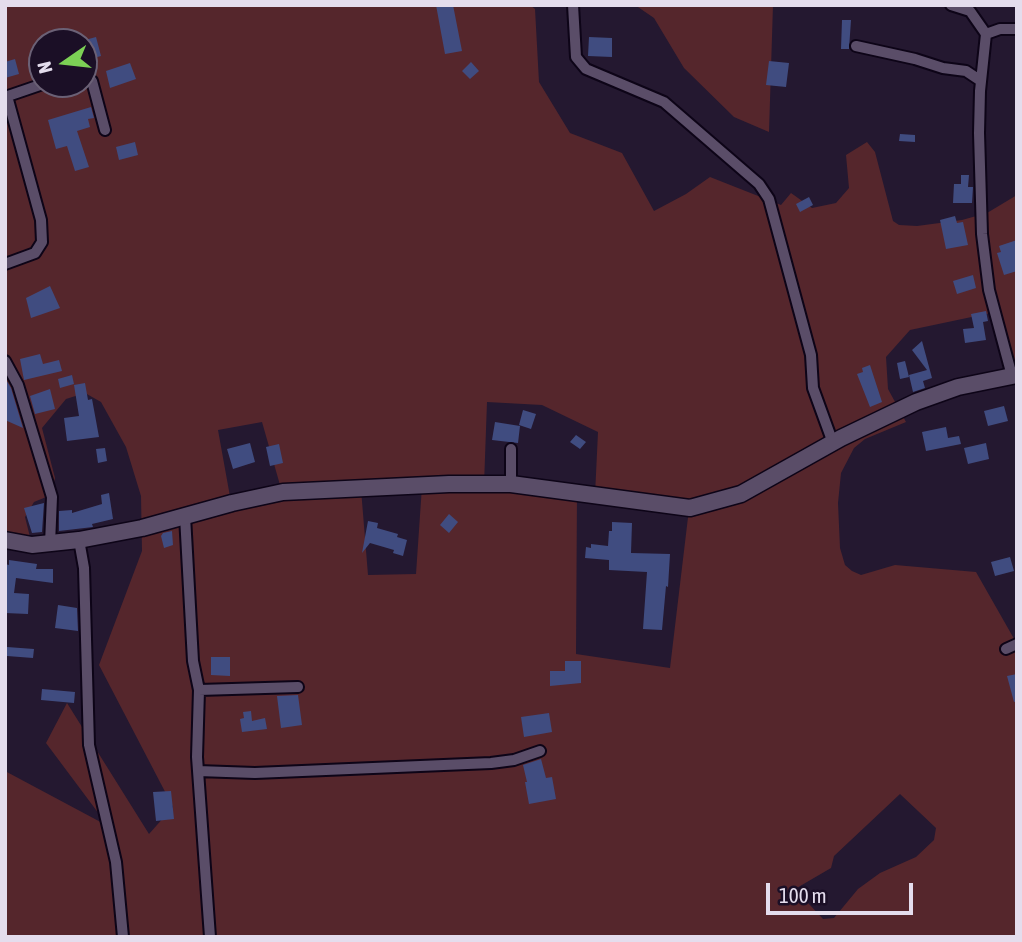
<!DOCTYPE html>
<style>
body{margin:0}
#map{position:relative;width:1022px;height:942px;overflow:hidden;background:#241830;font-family:"Asap Condensed",sans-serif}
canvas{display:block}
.frame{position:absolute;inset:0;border:7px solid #e4dded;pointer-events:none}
.north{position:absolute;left:28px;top:28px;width:70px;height:70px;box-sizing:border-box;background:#1b0f26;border:2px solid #6b6176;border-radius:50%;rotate:256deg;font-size:19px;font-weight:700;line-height:28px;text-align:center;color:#e4dded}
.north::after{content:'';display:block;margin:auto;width:24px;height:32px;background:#7cd155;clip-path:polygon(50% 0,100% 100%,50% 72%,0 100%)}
.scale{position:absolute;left:766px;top:883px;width:147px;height:32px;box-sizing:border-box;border:4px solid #e4dded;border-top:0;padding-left:9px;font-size:21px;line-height:24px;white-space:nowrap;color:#e4dded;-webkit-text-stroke:5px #1b0f26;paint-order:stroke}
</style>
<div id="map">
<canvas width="1022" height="942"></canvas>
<div class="frame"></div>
<div class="north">N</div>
<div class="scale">100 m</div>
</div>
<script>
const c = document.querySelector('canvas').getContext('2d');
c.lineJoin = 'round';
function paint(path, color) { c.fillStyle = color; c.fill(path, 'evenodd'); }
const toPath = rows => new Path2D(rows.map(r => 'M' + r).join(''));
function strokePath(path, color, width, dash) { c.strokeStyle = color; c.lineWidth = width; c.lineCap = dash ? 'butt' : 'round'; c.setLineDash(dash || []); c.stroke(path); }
paint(toPath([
 [5,5,530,5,535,9,539,82,570,133,622,153,654,211,686,194,710,177,781,205,791,193,812,208,836,203,849,188,846,155,867,142,875,152,893,221,899,225,917,226,962,220,987,213,1017,195,1017,371,1000,311,910,330,886,357,888,389,906,422,865,439,854,448,841,473,838,503,840,548,845,565,852,571,861,575,895,565,976,572,1017,644,1017,937,5,937,5,771,108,826,46,743,67,703,149,834,173,807,99,665,142,551,141,496,126,447,101,402,85,393,66,399,42,428,55,478,51,495,34,502,25,517,32,545,5,540],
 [42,42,84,42,84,84,42,84],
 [487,402,542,405,598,432,595,495,689,509,670,668,576,654,577,493,484,485],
 [262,422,282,492,231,502,218,430],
 [422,486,416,574,368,575,361,489],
 [900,794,936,828,934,840,916,857,880,873,858,889,834,918,823,919,795,889,831,868,834,856],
 [635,5,773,5,769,132,734,117,684,68,654,18]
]), '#55262c');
paint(toPath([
 [436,5,453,5,462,51,445,54],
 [842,20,851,20,849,49,841,49],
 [96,37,101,56,90,59,85,40],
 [589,37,612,38,612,57,588,56],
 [15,59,19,74,5,78,5,62],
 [769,61,789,63,786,87,766,85],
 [471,62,479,71,470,79,462,71],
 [130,63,136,79,110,88,106,71],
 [91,107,94,118,88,119,90,127,77,131,89,167,75,171,67,146,56,149,48,120],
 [900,134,915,135,915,142,899,141],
 [135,142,138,155,119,160,116,147],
 [961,175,969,175,968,187,973,187,972,203,953,203,954,184,961,184],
 [809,197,813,205,800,212,796,204],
 [955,216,957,223,963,222,968,245,946,249,940,220],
 [1017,240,1017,271,1004,275,997,253,1001,252,999,246],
 [973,275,976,288,957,294,953,281],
 [50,286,60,308,31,318,26,298],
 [986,311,988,321,983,322,986,340,965,343,963,329,974,328,971,314],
 [922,341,932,378,923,381,925,388,913,392,909,375,927,370,912,350],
 [40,354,43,364,59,360,62,371,24,380,20,359],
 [905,361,909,377,900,379,897,363],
 [870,365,882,402,870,407,857,374,863,372,862,368],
 [72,375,74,384,60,388,58,379],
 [5,378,11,388,23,428,5,420],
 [85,383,88,400,92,399,99,437,67,441,64,418,79,416,74,385],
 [50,389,55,409,35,414,30,396],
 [1004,406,1008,421,988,426,984,411],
 [523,410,536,414,531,429,519,425],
 [495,422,520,426,518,443,492,440],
 [946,427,948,438,959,436,961,444,926,451,922,432],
 [576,435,586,442,580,449,570,442],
 [250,443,255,462,233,469,227,449],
 [986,443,989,459,968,464,964,448],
 [279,444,283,463,270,466,266,447],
 [105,448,107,461,98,463,96,449],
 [109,493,113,519,92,524,93,527,59,531,59,511,72,510,72,513,102,504,101,495],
 [44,503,42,532,32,533,24,508],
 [449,514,458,522,449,533,440,525],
 [368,521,378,523,377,528,398,534,397,537,407,540,403,556,393,553,394,550,370,543,362,553],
 [612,522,632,523,631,553,670,554,668,587,666,586,662,630,643,629,647,572,609,570,609,560,585,558,586,547,591,548,591,544,608,546,609,531,612,531],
 [172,531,173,545,164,548,161,536,163,533],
 [1010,557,1014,571,995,576,991,562],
 [9,560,37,564,36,569,53,569,53,583,16,578,14,593,29,594,28,614,5,613,7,573,5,572,5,564,9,565],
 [58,605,77,608,78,631,55,628],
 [7,647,34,649,33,658,7,656],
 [211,657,230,657,230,676,211,675],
 [565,661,581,661,581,683,550,686,550,671,565,671],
 [1017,674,1017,701,1014,702,1007,676],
 [42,689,75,692,74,703,41,700],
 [298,695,302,725,281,728,277,696],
 [251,711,252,721,265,718,267,729,242,732,240,719,244,718,243,712],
 [549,713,552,732,524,737,521,717],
 [541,759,546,778,552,777,556,799,529,804,525,782,527,782,523,765],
 [171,791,174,819,156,821,153,792]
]), '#404c80');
const street = toPath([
 [573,5,576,57,586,69,664,102,759,184,769,199,811,355,813,388,833,443],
 [951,5,970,11,986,34,980,91,979,133,982,234,989,290,1012,376],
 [986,34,1000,29,1017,29],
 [856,46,915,59,943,68,966,71,981,81],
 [84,79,92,81,105,130],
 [5,97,43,84],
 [5,264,35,253,42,242,41,220,7,96],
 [5,361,18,385,52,497,50,544],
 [511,449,511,484],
 [185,516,193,661,199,690,197,757,210,937],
 [79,540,84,568,89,745,116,862,123,937],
 [1006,649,1017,644],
 [199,690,298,687],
 [198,771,255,773,491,763,514,760,540,751]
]);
const secondary = toPath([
 [5,540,32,545,79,540,142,528,232,503,283,492,449,484,511,484,690,508,741,494,841,438,916,402,958,387,1017,375]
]);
strokePath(street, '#0d0417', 14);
strokePath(secondary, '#0d0417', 19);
strokePath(street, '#5a4d68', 10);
strokePath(secondary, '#5a4d68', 16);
</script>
